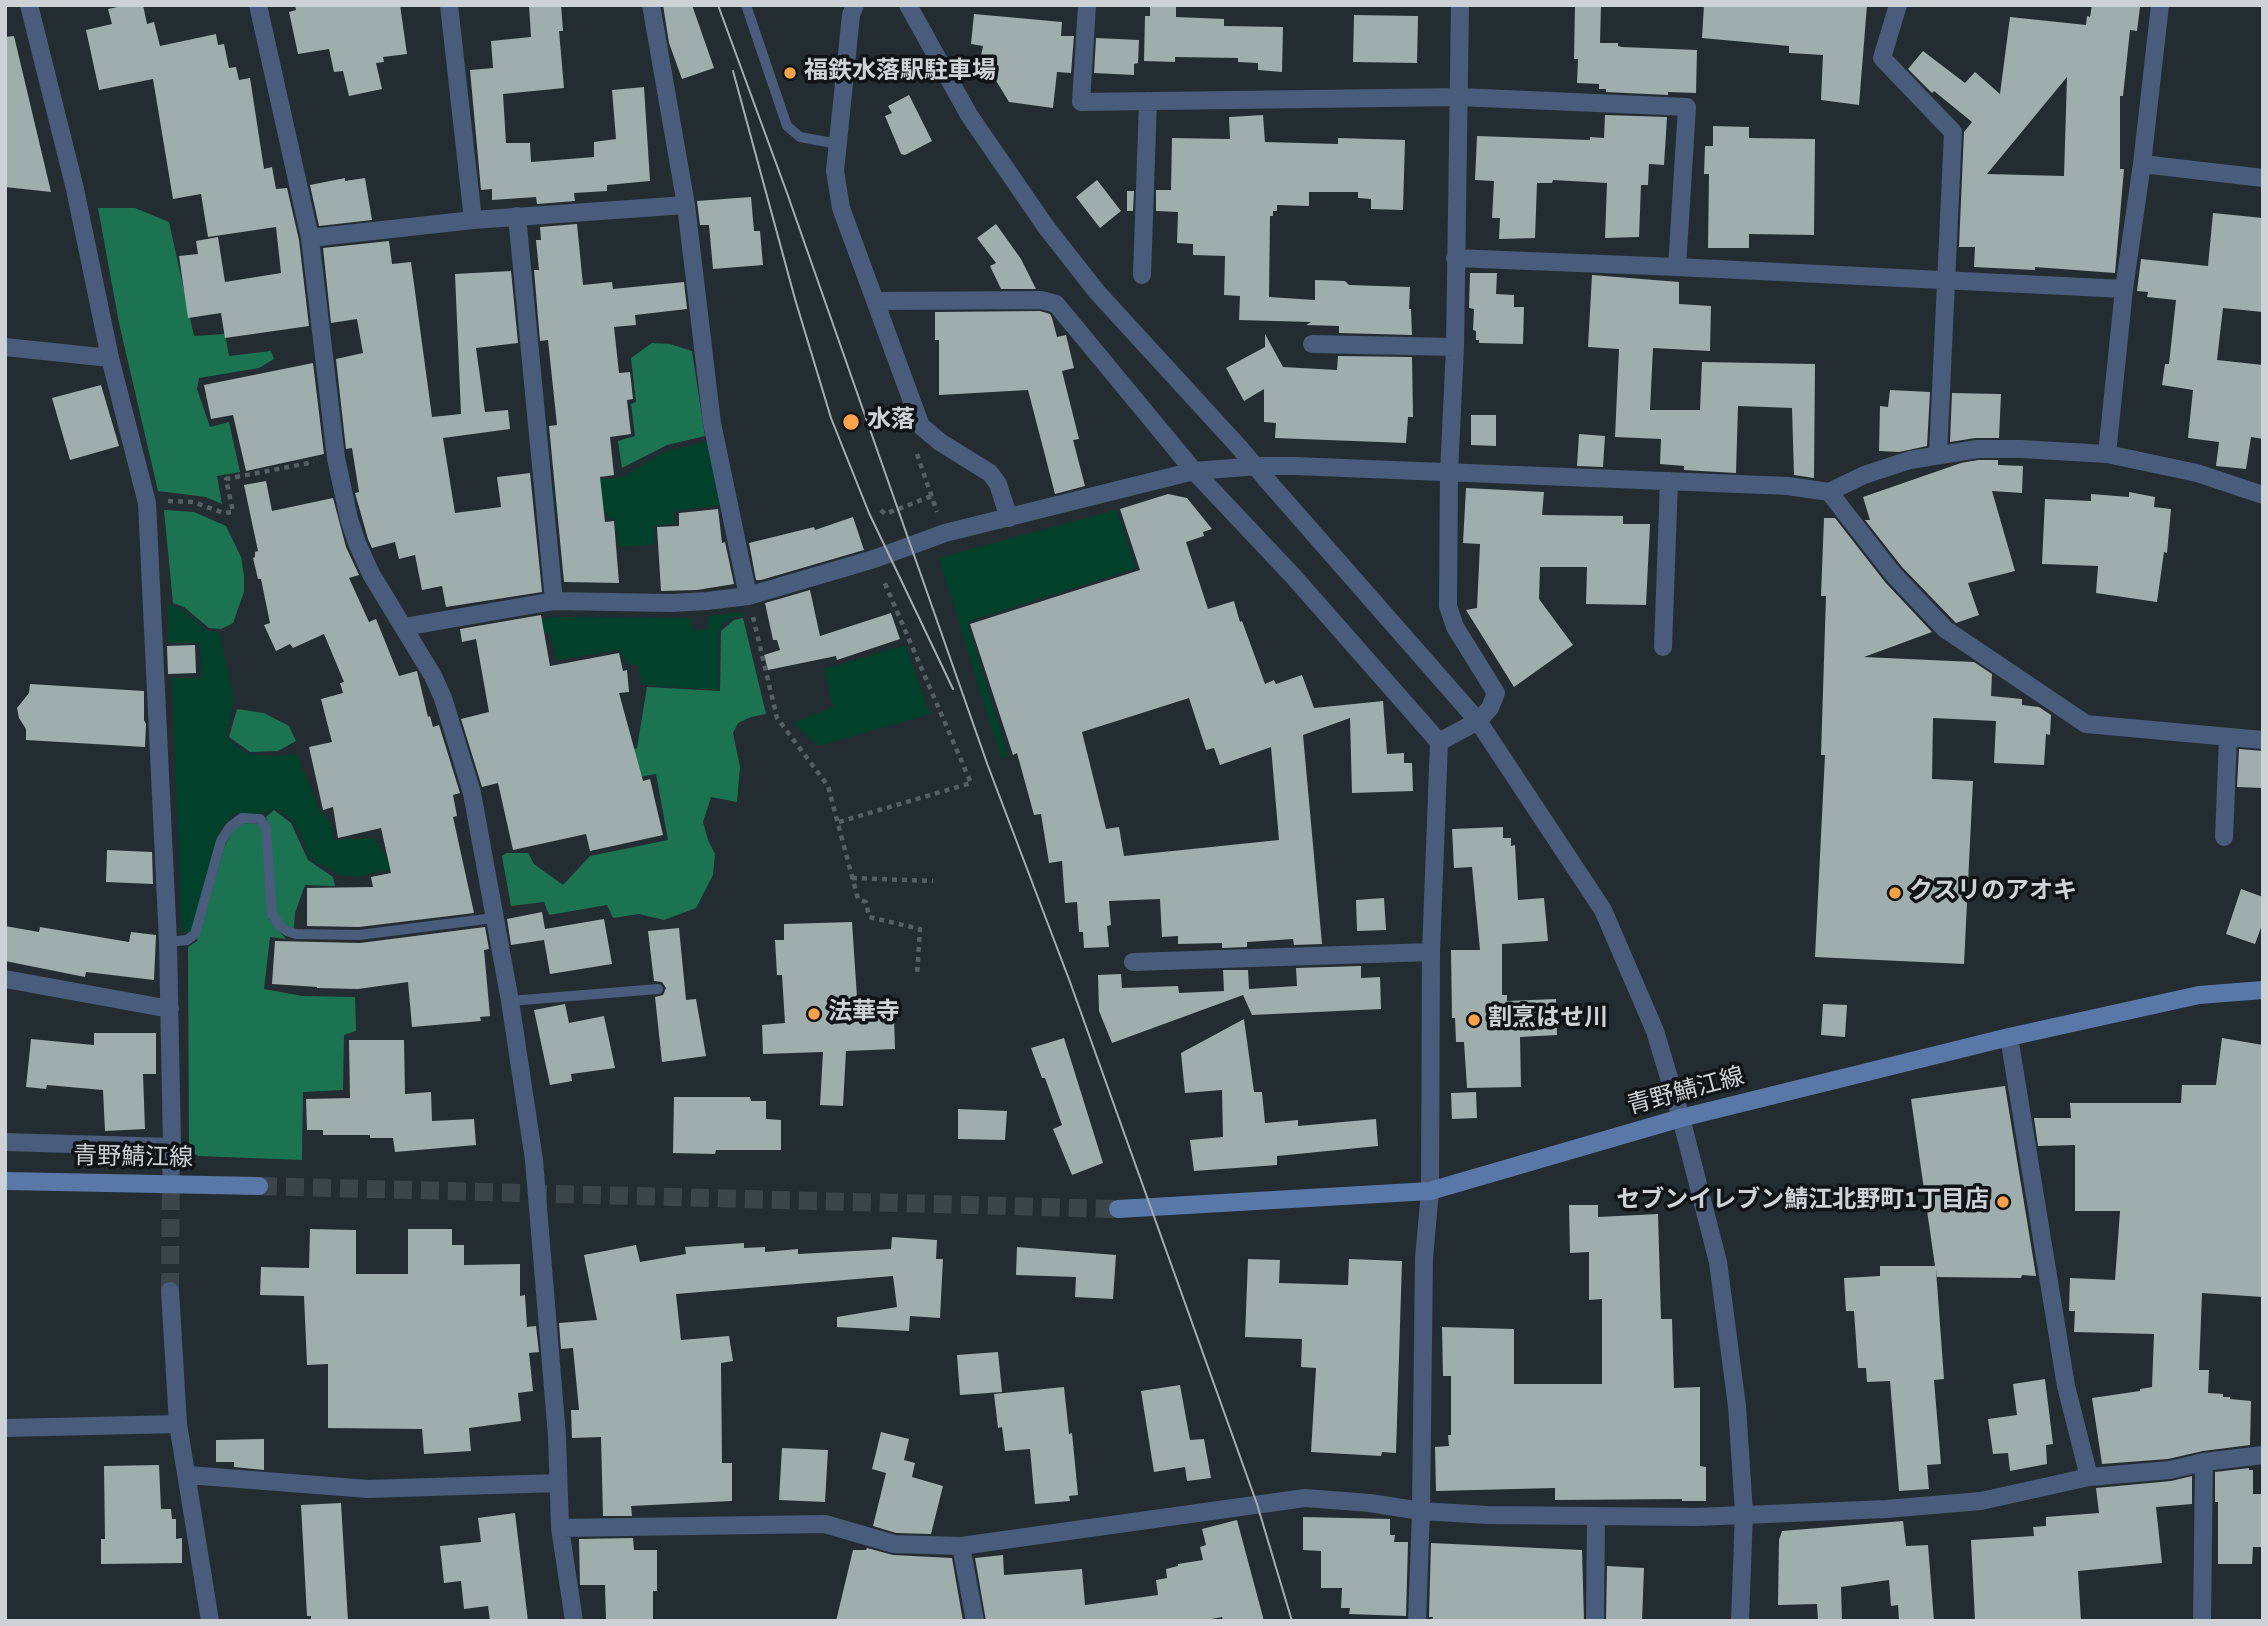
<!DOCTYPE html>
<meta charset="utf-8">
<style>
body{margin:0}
#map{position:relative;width:2268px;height:1626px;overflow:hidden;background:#232d31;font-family:"Source Sans 3",sans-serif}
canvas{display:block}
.frame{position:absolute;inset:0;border:7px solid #ccd2d5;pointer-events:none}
</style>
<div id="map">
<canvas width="2268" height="1626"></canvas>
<div class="frame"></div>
</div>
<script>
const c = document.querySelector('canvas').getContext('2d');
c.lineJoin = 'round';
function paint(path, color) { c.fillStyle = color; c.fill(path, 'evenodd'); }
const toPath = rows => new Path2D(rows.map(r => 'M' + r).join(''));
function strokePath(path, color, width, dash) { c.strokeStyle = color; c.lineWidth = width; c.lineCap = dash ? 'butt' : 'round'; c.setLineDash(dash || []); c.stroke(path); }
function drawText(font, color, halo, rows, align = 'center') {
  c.font = font + ' "Source Sans 3","Noto Sans JP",sans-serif'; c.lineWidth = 7; c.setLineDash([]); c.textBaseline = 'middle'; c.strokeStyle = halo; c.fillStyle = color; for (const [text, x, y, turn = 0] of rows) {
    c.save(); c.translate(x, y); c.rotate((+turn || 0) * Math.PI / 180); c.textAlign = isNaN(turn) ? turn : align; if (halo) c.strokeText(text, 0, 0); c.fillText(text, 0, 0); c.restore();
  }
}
paint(toPath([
 [708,441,721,505,674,511,676,524,654,526,655,545,619,547,615,519,609,518,607,513,557,515,553,485,623,477,664,452],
 [1116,510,1136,568,967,622,1008,756,1001,758,939,558],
 [168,604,181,608,207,631,219,632,234,700,226,738,248,754,274,756,297,754,319,809,331,823,334,840,374,838,394,869,357,877,339,875,324,866,317,864,310,858,302,836,293,821,275,808,263,814,235,813,219,831,191,932,182,933,172,678,202,678,200,643,168,643],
 [743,612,742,616,732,618,724,623,718,632,718,690,642,685,638,665,628,664,619,650,557,660,549,632,521,637,518,623,553,617,690,618,692,630,708,629,708,616],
 [905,645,930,714,818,746,793,723,833,707,824,669]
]), '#01402a');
paint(toPath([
 [98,208,135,208,169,222,194,336,225,334,229,356,271,351,274,359,259,368,199,378,197,389,210,427,229,422,240,472,217,476,222,504,206,497,158,491,119,323],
 [652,343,670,344,692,351,705,436,667,445,622,468,618,441,635,436,631,404,636,402,631,358],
 [164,510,194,512,226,526,241,557,244,576,244,592,233,623,221,629,209,628,184,607,173,603],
 [743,618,766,714,751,717,738,723,733,733,740,767,737,802,711,797,703,822,708,840,715,854,713,875,696,908,664,920,639,914,613,918,607,905,549,915,544,902,511,906,502,856,507,853,528,853,534,864,563,885,590,856,668,840,656,774,592,785,570,770,637,748,647,687,720,691,721,631,734,620],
 [237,709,264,713,289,726,296,741,278,751,250,752,229,737],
 [274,810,291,823,308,860,333,877,335,886,305,885,295,913,294,928,286,926,276,914,270,830,266,817],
 [242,823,259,824,262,831,269,919,286,939,270,937,264,989,302,996,355,997,356,1031,344,1035,343,1090,303,1092,302,1160,198,1156,189,1150,188,947,197,941,225,845,234,829]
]), '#1c7351');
paint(toPath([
 [127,5,143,5,147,24,154,22,160,46,216,34,218,45,224,44,229,68,236,67,239,80,250,78,264,169,272,167,276,189,287,188,299,240,309,326,225,338,221,313,188,318,179,256,198,254,196,241,218,237,225,282,281,273,276,227,208,237,201,194,173,199,153,79,99,90,86,30,112,24,108,9],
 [295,5,400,5,407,54,383,57,384,62,376,63,382,89,349,96,343,71,334,72,329,49,298,54,289,12,296,10],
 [529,5,561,5,563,31,559,31,564,88,503,94,506,143,530,143,531,162,594,157,594,142,616,139,612,90,644,87,650,181,607,185,607,191,574,193,575,201,537,204,536,197,492,200,492,189,481,190,470,70,493,68,491,41,531,37],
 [663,5,692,5,714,68,682,79,669,43],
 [1150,5,1176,5,1176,17,1224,19,1224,26,1283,27,1282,72,1258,70,1258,63,1238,62,1238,58,1175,57,1175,62,1144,61,1145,16,1150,16],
 [1575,5,1601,5,1600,43,1618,43,1618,46,1622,47,1697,50,1696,93,1668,92,1668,95,1606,92,1606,89,1599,89,1599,84,1577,83,1578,59,1574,59],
 [1704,5,1867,5,1859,105,1821,100,1823,55,1789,53,1789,46,1702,38],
 [2092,5,2140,7,2137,31,2130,30,2123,96,2120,96,2120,169,2124,169,2115,273,2035,267,2035,270,1974,267,1975,247,1959,247,1964,132,1972,122,1934,91,1932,93,1908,69,1923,51,1965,83,1975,72,2000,94,2010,17,2086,25,2087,16,2090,17],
 [2067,77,2064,176,1987,174],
 [974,14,1062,22,1061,36,1074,36,1071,73,1057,72,1053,108,1009,102,981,56,983,46,971,44],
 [1354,15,1418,16,1417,63,1353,62],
 [14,36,51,192,5,187,5,37],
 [1096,38,1139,40,1138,63,1134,64,1134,75,1094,73],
 [909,95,932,141,905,155,901,154,885,116,892,113,888,106],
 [1263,115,1265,142,1338,144,1338,138,1405,140,1403,210,1371,209,1371,199,1358,198,1358,192,1309,192,1309,206,1277,205,1277,211,1273,211,1273,216,1270,216,1269,297,1315,300,1315,280,1345,281,1349,285,1410,287,1409,309,1411,309,1412,335,1339,333,1339,326,1306,325,1311,322,1239,320,1240,296,1224,295,1225,256,1193,255,1193,244,1177,243,1178,212,1156,211,1156,190,1171,190,1172,138,1230,139,1229,117],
 [1605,115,1667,117,1664,165,1649,164,1648,185,1641,185,1639,237,1605,238,1607,183,1553,180,1552,183,1537,183,1535,238,1499,239,1500,218,1492,218,1494,181,1475,180,1477,136,1590,140,1590,137,1604,138],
 [1713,126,1749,127,1749,138,1815,139,1814,235,1749,234,1749,248,1708,248,1709,174,1704,174,1705,146,1713,146],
 [345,178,345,181,365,178,372,220,319,226,310,185],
 [1097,180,1121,211,1100,228,1076,197],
 [1127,191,1134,191,1133,211,1127,211],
 [751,197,754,231,760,231,763,265,713,269,709,225,700,225,697,201],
 [2213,213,2263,218,2263,312,2223,308,2217,360,2263,365,2263,439,2251,437,2246,469,2216,466,2219,442,2188,438,2193,390,2162,385,2165,364,2169,364,2176,300,2147,297,2148,292,2137,291,2141,259,2208,266],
 [577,224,583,285,612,282,613,289,684,282,687,309,635,315,636,325,614,327,619,373,630,372,633,399,627,400,631,434,610,437,614,475,600,477,605,522,614,521,619,583,564,582,549,426,557,425,548,340,540,341,534,270,539,270,536,240,541,240,540,227],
 [996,224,1021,259,1036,289,1001,289,990,266,996,263,977,238],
 [389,241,392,264,411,262,432,417,461,414,455,274,511,271,518,343,476,348,485,412,508,410,510,429,443,438,455,513,501,507,497,477,530,473,542,592,446,607,442,586,422,590,415,555,399,559,395,542,372,548,368,539,355,493,359,492,352,448,346,449,336,359,363,353,357,319,331,323,323,248],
 [1470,273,1497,273,1496,294,1514,295,1514,307,1524,307,1523,344,1479,343,1479,340,1476,340,1476,331,1473,330,1474,309,1469,308],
 [1592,275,1679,282,1679,304,1711,306,1710,351,1653,348,1650,410,1700,410,1702,362,1815,364,1814,478,1794,475,1792,408,1738,406,1736,473,1684,470,1684,466,1660,464,1661,439,1615,437,1619,349,1588,347],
 [1040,311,1050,314,1052,318,1057,337,1066,335,1074,368,1062,371,1079,439,1073,440,1085,486,1055,494,1028,390,939,395,939,340,935,340,935,312],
 [1265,334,1283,367,1337,370,1338,356,1412,357,1413,417,1408,417,1406,443,1275,438,1276,423,1264,422,1264,389,1244,401,1226,368,1265,347],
 [313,363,324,454,246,471,233,415,211,419,204,385],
 [101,385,119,446,70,460,52,398],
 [1890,390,1930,392,1927,446,1899,452,1879,451,1880,406,1888,407],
 [1952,393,2001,394,1999,438,1975,438,1950,442],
 [1471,415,1496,415,1496,446,1471,445],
 [1579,434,1605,436,1603,467,1577,466],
 [1978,460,1998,460,1998,465,2023,466,2022,493,1992,491,2015,571,1968,583,1979,615,1956,623,1902,567,1865,520,1870,520,1863,497,1961,463],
 [266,481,272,511,333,498,346,547,359,575,349,578,369,622,376,619,399,676,417,671,428,717,430,716,433,727,439,725,460,793,453,795,457,816,453,817,474,913,359,927,307,926,307,888,373,887,371,877,391,873,381,828,338,838,333,807,323,810,309,747,332,742,321,699,343,693,340,683,344,682,324,634,293,648,290,644,276,651,264,625,270,623,261,579,258,579,253,558,255,557,255,552,258,551,244,485],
 [1466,488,1544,492,1542,515,1623,516,1623,524,1650,524,1646,605,1586,604,1587,567,1540,567,1539,599,1573,645,1514,687,1466,610,1477,608,1480,544,1463,543],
 [2129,492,2155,497,2154,507,2171,509,2167,553,2164,552,2157,602,2096,593,2098,566,2042,564,2045,499,2091,501,2091,494,2129,497],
 [1168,494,1187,498,1212,529,1203,532,1204,536,1186,542,1208,609,1234,601,1240,622,1242,621,1265,684,1274,680,1276,684,1302,675,1314,708,1383,701,1387,754,1404,753,1404,763,1412,763,1413,791,1352,793,1350,718,1303,735,1322,944,1294,945,1293,939,1247,942,1247,947,1222,948,1222,943,1178,944,1178,936,1162,937,1160,899,1109,901,1111,925,1107,926,1109,947,1084,948,1083,932,1079,932,1077,902,1065,903,1062,861,1049,863,1041,814,1034,815,1017,753,1013,755,970,624,1140,570,1120,509],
 [1189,698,1206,750,1214,748,1220,765,1271,747,1279,840,1124,856,1119,827,1106,829,1082,732],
 [718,509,722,543,725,542,734,584,697,590,661,591,657,527,679,526,679,513],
 [853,517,864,550,761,580,756,580,749,543,814,527,815,530],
 [1824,518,1835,518,1885,582,1932,632,1864,657,1974,662,1992,674,1991,696,2022,699,2022,705,2039,707,2051,715,2050,735,2046,734,2044,765,1994,763,1996,721,1933,718,1932,779,1973,781,1964,964,1815,957,1825,755,1821,755,1826,596,1821,596],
 [810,590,820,636,891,613,900,639,837,660,836,656,768,670,764,655,780,650,777,640,773,640,765,603],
 [541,615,550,666,619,653,623,671,627,670,629,692,619,693,643,781,650,779,663,835,590,851,586,834,513,850,498,783,482,787,461,719,489,712,476,639,462,642,460,629],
 [195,645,196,673,168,674,167,646],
 [30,684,144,691,144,720,146,724,145,747,26,740,26,729,19,718,17,708,29,693],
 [2239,749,2263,751,2263,788,2237,787],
 [1503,827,1503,838,1511,838,1511,846,1515,845,1518,900,1544,898,1548,941,1502,944,1502,995,1507,995,1507,1001,1556,999,1557,1035,1520,1037,1521,1087,1467,1088,1464,1042,1456,1042,1455,1018,1452,1018,1451,950,1480,950,1472,867,1454,868,1452,829],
 [107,850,152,852,153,884,106,882],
 [2241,889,2263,897,2263,922,2255,944,2226,934],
 [1384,898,1386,930,1357,931,1356,900],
 [542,912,545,929,604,919,612,964,550,974,544,940,511,945,507,919],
 [852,922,857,997,866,997,867,1017,894,1016,895,1049,846,1051,843,1106,820,1105,823,1052,763,1054,762,1025,785,1023,782,975,777,975,775,940,784,940,784,924],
 [5,926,39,932,40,927,129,942,131,932,156,935,154,980,86,972,85,977,5,961],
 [485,927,489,949,484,950,490,1016,480,1017,481,1021,412,1027,408,982,358,989,317,988,317,987,272,984,275,941,360,943],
 [679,928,686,1000,696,999,706,1056,662,1062,655,997,663,995,666,988,662,982,654,981,648,931],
 [1361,966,1361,978,1380,977,1381,1009,1252,1015,1243,995,1112,1043,1099,1011,1098,975,1121,974,1122,988,1178,986,1179,993,1224,991,1223,970,1248,970,1249,989,1297,986,1296,968],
 [565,1004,569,1023,604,1016,615,1068,571,1074,572,1081,550,1085,534,1010],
 [1823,1004,1847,1005,1845,1037,1821,1035],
 [1244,1019,1254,1092,1262,1092,1265,1123,1298,1120,1298,1126,1376,1119,1378,1146,1277,1156,1277,1165,1194,1171,1190,1140,1223,1137,1222,1090,1185,1093,1181,1053],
 [94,1033,156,1033,156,1074,143,1074,145,1129,105,1131,103,1090,47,1085,46,1089,26,1087,31,1039,94,1045],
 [1064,1038,1103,1163,1072,1175,1053,1129,1062,1125,1045,1078,1042,1078,1031,1048],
 [2222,1038,2263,1045,2263,1297,2202,1293,2199,1370,2209,1370,2208,1393,2223,1394,2223,1397,2230,1397,2230,1399,2251,1401,2250,1445,2203,1451,2168,1459,2102,1464,2092,1398,2140,1391,2140,1389,2152,1387,2154,1334,2074,1332,2075,1311,2069,1311,2070,1278,2115,1280,2120,1211,2075,1211,2075,1145,2038,1146,2034,1118,2071,1118,2070,1103,2181,1103,2182,1085,2216,1085],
 [349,1040,404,1040,405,1094,431,1092,432,1121,474,1119,476,1145,395,1152,393,1138,370,1138,370,1135,323,1135,323,1130,307,1130,306,1099,350,1098],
 [2005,1086,2036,1276,2022,1275,2021,1278,1937,1277,1936,1270,1944,1379,1934,1380,1941,1464,1927,1465,1929,1489,1899,1491,1890,1381,1867,1382,1866,1368,1858,1368,1854,1311,1846,1311,1844,1278,1880,1276,1880,1266,1935,1266,1911,1099],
 [1476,1092,1477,1118,1452,1119,1451,1093],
 [674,1097,750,1097,751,1101,766,1101,766,1119,781,1120,781,1150,716,1150,715,1154,673,1153],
 [958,1109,1007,1111,1005,1140,958,1139],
 [1569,1205,1598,1205,1598,1217,1658,1214,1661,1319,1672,1319,1674,1388,1700,1387,1700,1466,1706,1467,1706,1501,1682,1501,1682,1499,1555,1500,1555,1488,1436,1491,1435,1447,1449,1446,1448,1435,1451,1435,1451,1376,1443,1376,1442,1327,1514,1329,1514,1384,1602,1384,1602,1299,1589,1300,1589,1252,1570,1253],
 [310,1229,356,1230,356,1274,408,1274,408,1229,452,1229,452,1245,464,1245,464,1265,520,1264,520,1296,525,1295,527,1327,536,1326,539,1352,529,1353,533,1391,518,1393,521,1421,469,1428,471,1451,424,1454,422,1429,328,1428,328,1364,307,1365,304,1296,260,1295,261,1267,309,1268],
 [892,1237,937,1240,936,1259,943,1259,940,1318,910,1316,909,1331,837,1327,837,1317,897,1307,893,1276,676,1294,681,1340,729,1336,733,1361,721,1363,722,1463,732,1463,732,1501,631,1506,632,1516,603,1516,601,1437,572,1438,571,1410,579,1410,573,1348,561,1349,559,1323,597,1320,584,1255,636,1245,640,1262,686,1254,685,1247,744,1243,744,1248,765,1247,765,1252,798,1249,798,1254,891,1249],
 [1017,1247,1116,1255,1113,1299,1075,1297,1076,1277,1016,1275],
 [1248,1259,1280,1260,1279,1283,1348,1285,1349,1259,1402,1261,1396,1453,1382,1452,1381,1456,1311,1452,1316,1368,1301,1367,1302,1339,1245,1337],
 [998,1352,1002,1392,960,1395,957,1355],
 [2045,1379,2053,1444,2046,1445,2047,1464,2010,1471,2008,1453,1993,1454,1988,1419,2017,1415,2013,1384],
 [1180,1385,1190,1440,1204,1439,1211,1478,1187,1481,1185,1467,1154,1472,1141,1391],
 [1064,1387,1069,1434,1072,1433,1078,1495,1069,1496,1070,1501,1035,1504,1030,1449,1005,1451,1002,1427,998,1428,994,1394],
 [881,1432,909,1439,904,1460,915,1463,912,1477,943,1486,931,1534,896,1533,873,1526,886,1473,872,1469],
 [264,1439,264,1470,234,1467,234,1462,216,1462,216,1440],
 [782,1448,828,1450,825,1502,779,1500],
 [159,1465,161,1509,171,1509,172,1519,176,1519,176,1539,182,1538,182,1563,101,1564,101,1539,105,1539,104,1466],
 [2249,1468,2249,1470,2253,1470,2253,1494,2263,1494,2263,1547,2253,1547,2252,1564,2218,1564,2218,1502,2215,1502,2215,1472],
 [2192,1476,2192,1504,2156,1507,2162,1563,2078,1571,2081,1621,1975,1621,1971,1540,2034,1536,2033,1527,2046,1526,2046,1517,2099,1513,2096,1488,2171,1481],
 [341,1503,348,1621,311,1621,311,1616,307,1616,301,1505],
 [515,1513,528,1621,490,1621,488,1606,464,1609,461,1581,444,1583,440,1546,481,1542,478,1518],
 [1303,1517,1390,1519,1390,1535,1395,1535,1394,1542,1408,1542,1406,1616,1349,1614,1350,1608,1341,1608,1342,1588,1321,1588,1321,1551,1303,1550],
 [1237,1520,1264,1621,1223,1621,1222,1617,1201,1621,986,1621,975,1558,1003,1555,1004,1575,1082,1569,1085,1605,1158,1595,1156,1580,1167,1578,1166,1569,1178,1566,1178,1564,1203,1560,1200,1547,1206,1545,1202,1529],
 [1903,1521,1906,1546,1928,1545,1934,1621,1899,1621,1898,1605,1891,1606,1889,1580,1841,1587,1842,1621,1818,1621,1817,1604,1778,1605,1779,1540,1782,1531],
 [633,1538,634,1550,657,1550,657,1591,653,1591,653,1621,606,1621,605,1585,580,1585,579,1539],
 [1431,1543,1582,1550,1584,1621,1432,1621,1433,1617,1429,1617],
 [867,1548,893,1555,952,1558,963,1621,836,1621,853,1550,866,1550],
 [1607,1566,1644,1568,1642,1621,1606,1621]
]), '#9fadad');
strokePath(toPath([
 [170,1291,171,1172]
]), '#3c464a', 18, [18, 9]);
strokePath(toPath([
 [259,1186,1118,1209]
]), '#3c464a', 18, [18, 9]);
strokePath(toPath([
 [917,454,937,512],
 [168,501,193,502,224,513,233,512,226,479,314,462],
 [881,510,885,514,932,496],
 [753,617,777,718,828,786,858,899,866,902,869,917,920,929,917,976],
 [839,822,971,783,883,579],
 [852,878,933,881]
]), '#565f63', 4.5, [5, 5]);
strokePath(toPath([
 [746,5,787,126,800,137,838,144],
 [168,942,187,940,195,934,221,841,230,827,242,818,260,819,266,828,272,914,280,926,287,931,296,934,359,935,494,918],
 [510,1001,658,989]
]), '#495c7b', 10);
strokePath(toPath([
 [29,5,75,189,110,358,147,503,168,942,172,1147,171,1169],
 [258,5,310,238,336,458,349,519,357,543,371,574,433,676,443,698,472,793,510,1001,534,1160,557,1436,560,1528,574,1621],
 [449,5,473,220],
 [651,5,686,205,712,423,748,596],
 [855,5,851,15,835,171,841,208,921,426,940,442,990,473,998,484,1009,518],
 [1087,5,1081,102,1459,97,1687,107,1677,267],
 [1898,5,1882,58,1953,132,1938,455],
 [2142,164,2263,178],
 [517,216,554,601],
 [310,238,473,220,686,205],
 [1455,258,1677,267,2124,289],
 [1142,275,1148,101],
 [877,301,1041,300,1056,304,1194,471,1259,466,1295,466,1788,486,1829,492,1864,475,1910,460,1977,449,2021,449,2107,454,2197,473,2263,495],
 [1312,344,1455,347],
 [5,347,110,358],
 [2107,454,2124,289,2142,164,2160,5],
 [1829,492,1893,574,1945,629,2086,724,2263,740],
 [404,627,554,601,671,603,707,601,748,596,874,559,945,533,1194,471,1293,576,1439,742,1431,952,1430,1191,1424,1258,1421,1511,1417,1621],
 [1663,647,1669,481],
 [1439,742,1478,721,1490,708,1496,693,1455,627,1448,606,1449,473,1455,347,1460,5],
 [2224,837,2228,738],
 [1133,962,1431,952],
 [5,979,170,1009],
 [2009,1037,2066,1386,2089,1477],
 [5,1142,172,1147],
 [170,1291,178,1424,210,1621],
 [5,1428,178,1424],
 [188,1475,368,1489,558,1483],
 [560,1528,825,1524,894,1544,961,1546,1305,1498,1370,1503,1421,1511,1488,1515,1696,1517,1886,1509,1981,1501,2089,1477,2170,1470,2204,1462,2263,1455],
 [961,1546,975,1621],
 [1595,1621,1596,1516],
 [2202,1621,2204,1462]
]), '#495c7b', 18);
strokePath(toPath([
 [908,5,969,115,1046,227,1097,292,1239,447],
 [1266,479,1478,721,1603,910,1655,1031,1681,1118,1718,1262,1737,1406,1744,1513,1740,1621]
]), '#495c7b', 18);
strokePath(toPath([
 [5,1181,259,1186],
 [1118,1209,1430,1191,1681,1118,2009,1037,2199,995,2263,990]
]), '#5977a7', 18);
strokePath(toPath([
 [718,5,787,193,988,766,1070,982,1257,1504,1292,1621],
 [733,71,795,299,831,418,869,513,953,689]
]), '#a6adb0', 2);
strokePath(toPath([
 [1239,447,1266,479]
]), '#495c7b', 18);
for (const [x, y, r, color] of [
 [790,73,7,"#f6a248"],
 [851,422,9,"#f6a248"],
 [1895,893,7,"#f6a248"],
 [814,1014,7,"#f6a248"],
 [1474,1020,7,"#f6a248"],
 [2003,1202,7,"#f6a248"]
]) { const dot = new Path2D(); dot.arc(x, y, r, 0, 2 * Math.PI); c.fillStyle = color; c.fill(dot); strokePath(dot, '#101416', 2.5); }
drawText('bold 24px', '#ccd2d5', '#101416', [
 ["福鉄水落駅駐車場",804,73],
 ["水落",867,422],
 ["クスリのアオキ",1909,893],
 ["法華寺",828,1014],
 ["割烹はせ川",1488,1020],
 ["セブンイレブン鯖江北野町1丁目店",1989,1202,"right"]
], 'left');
drawText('24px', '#ccd2d5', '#101416', [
 ["青野鯖江線",1686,1093,-15],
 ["青野鯖江線",133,1159,1]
]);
</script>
